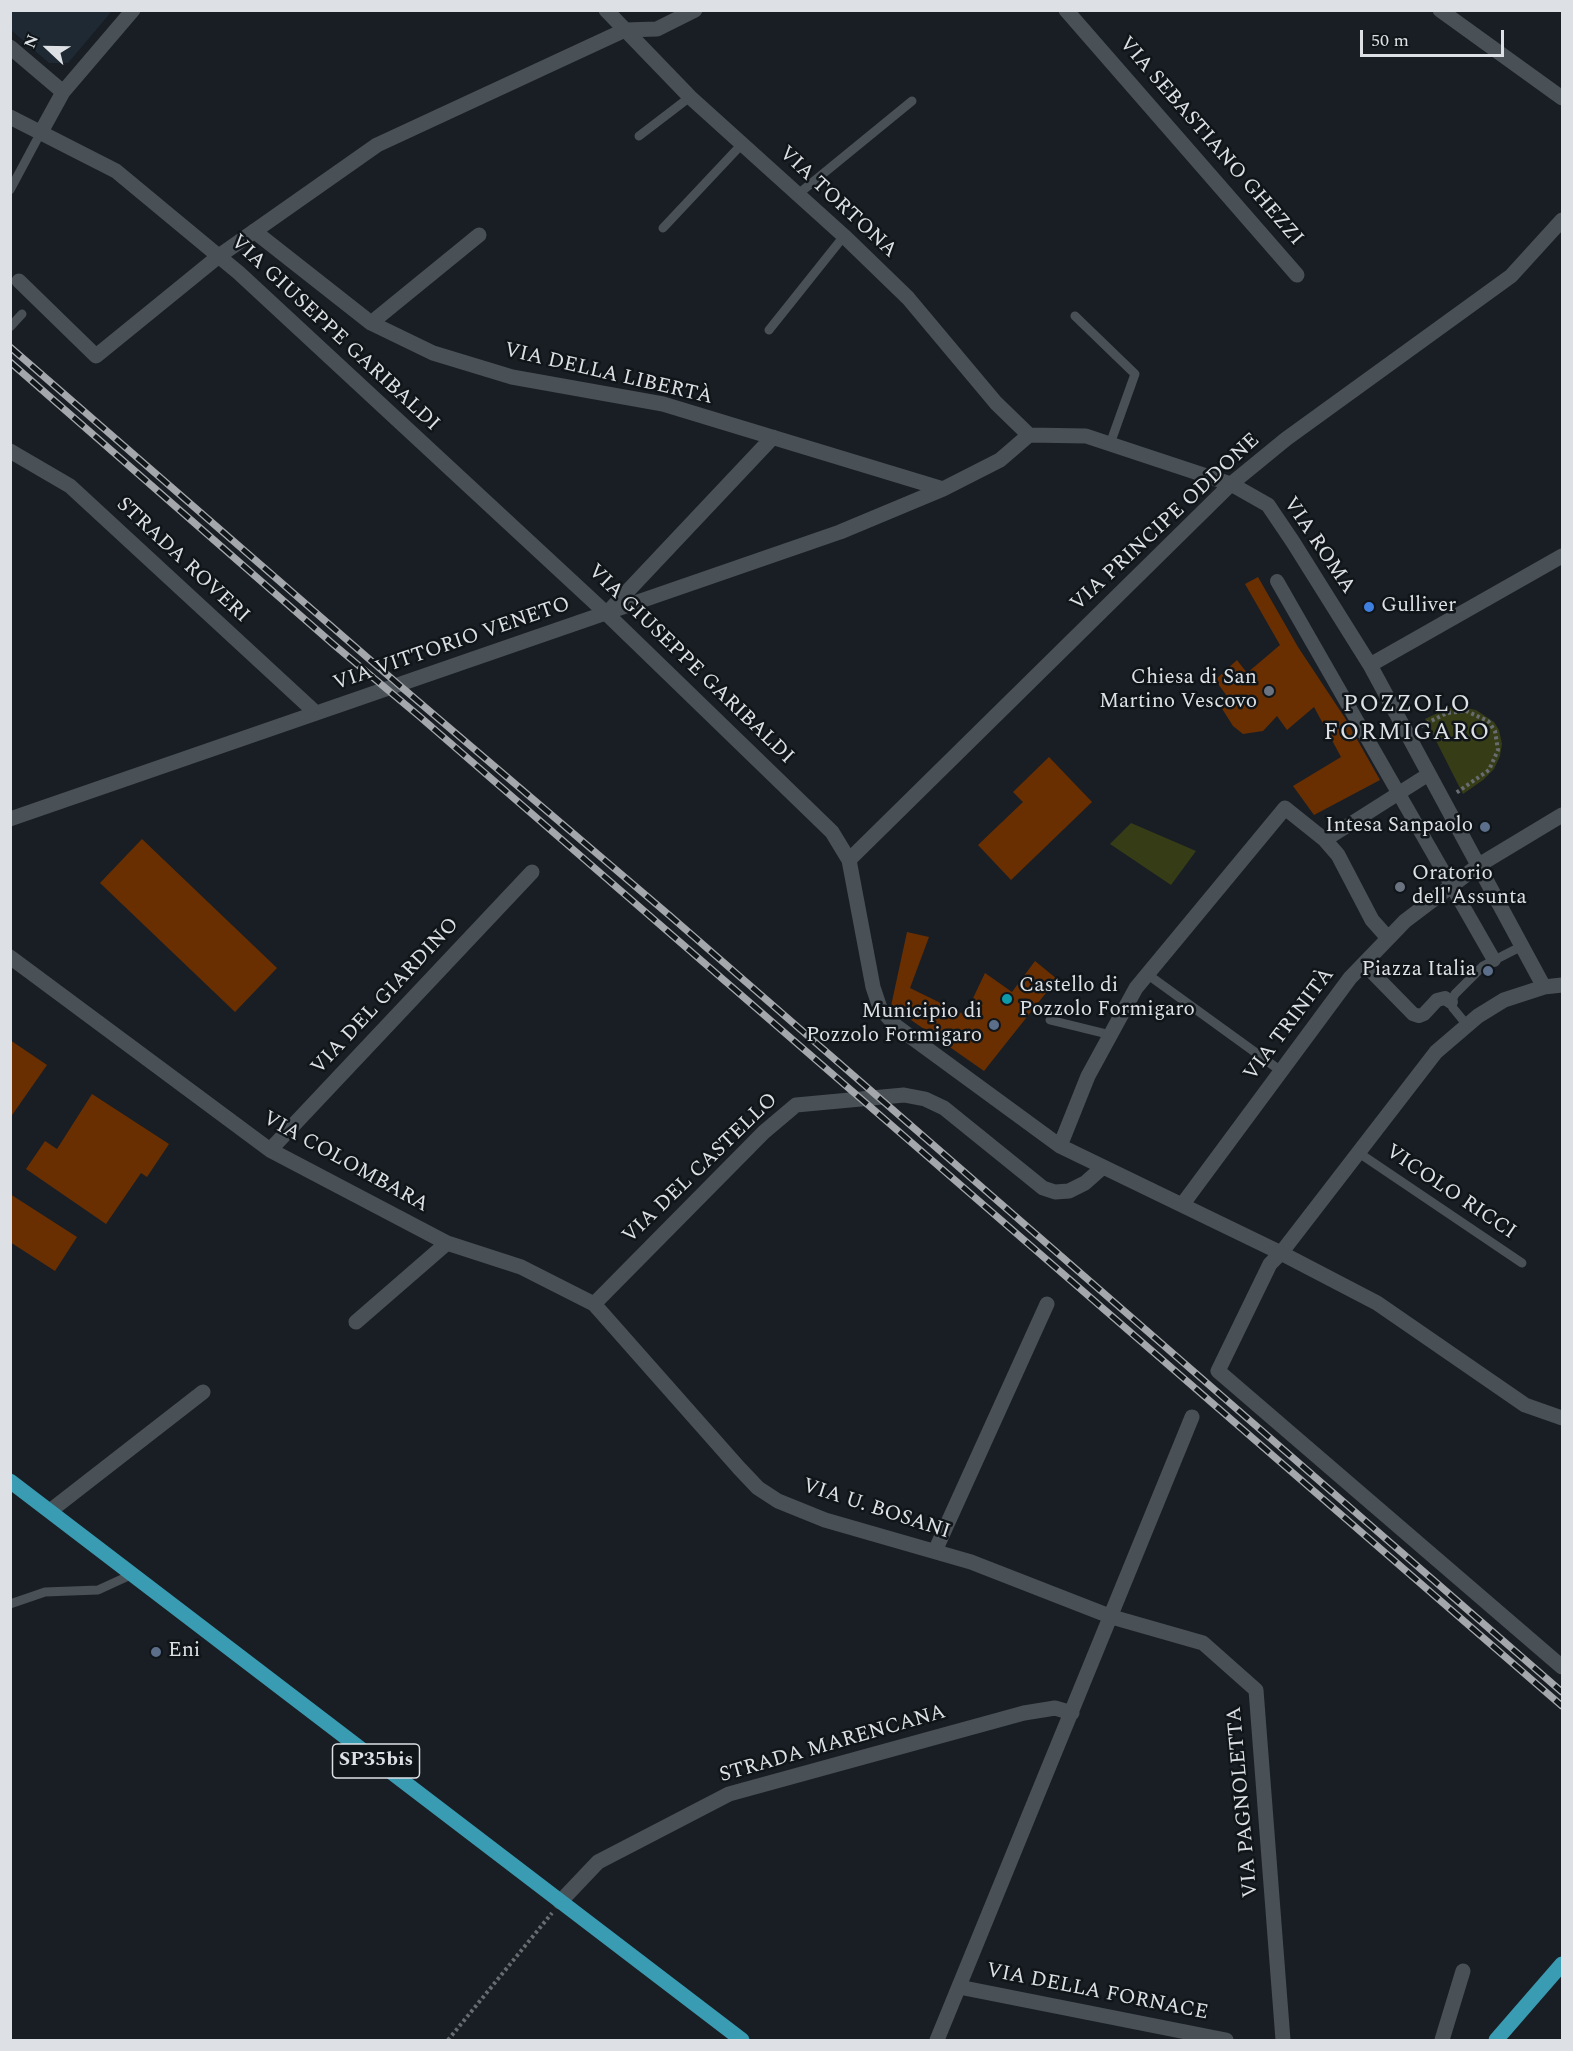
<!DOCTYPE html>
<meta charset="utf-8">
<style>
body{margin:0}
#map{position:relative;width:1573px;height:2051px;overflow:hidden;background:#191e24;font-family:Spectral,serif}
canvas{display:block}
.frame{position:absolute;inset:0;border:12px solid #dde1e5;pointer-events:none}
.north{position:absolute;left:18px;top:18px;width:60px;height:60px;-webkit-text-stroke:4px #10151a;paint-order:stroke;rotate:292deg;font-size:16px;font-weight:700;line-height:24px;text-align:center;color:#dde1e5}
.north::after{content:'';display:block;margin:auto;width:21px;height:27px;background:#dde1e5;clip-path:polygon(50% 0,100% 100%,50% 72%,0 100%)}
.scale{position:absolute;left:1360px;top:30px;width:144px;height:27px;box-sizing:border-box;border:3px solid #dde1e5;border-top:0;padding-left:8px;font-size:18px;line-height:21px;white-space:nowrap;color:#dde1e5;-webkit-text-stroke:4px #10151a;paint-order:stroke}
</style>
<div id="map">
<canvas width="1573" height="2051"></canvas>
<div class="frame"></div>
<div class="north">N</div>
<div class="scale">50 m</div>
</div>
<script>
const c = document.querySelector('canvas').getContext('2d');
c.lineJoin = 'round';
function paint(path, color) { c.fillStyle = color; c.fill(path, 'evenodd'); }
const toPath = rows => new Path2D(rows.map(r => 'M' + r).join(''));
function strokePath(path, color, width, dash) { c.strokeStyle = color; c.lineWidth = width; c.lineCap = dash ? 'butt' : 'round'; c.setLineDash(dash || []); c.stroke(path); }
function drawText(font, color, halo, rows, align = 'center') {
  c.font = font + ' Spectral,serif'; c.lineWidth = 5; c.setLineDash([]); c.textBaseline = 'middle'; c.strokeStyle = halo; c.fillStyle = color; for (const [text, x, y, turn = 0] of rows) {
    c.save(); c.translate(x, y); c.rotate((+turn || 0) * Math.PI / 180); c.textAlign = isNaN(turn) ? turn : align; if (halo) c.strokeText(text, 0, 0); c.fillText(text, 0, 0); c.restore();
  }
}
paint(toPath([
 [11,10,112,10,112,11,68,63,49,63,11,30]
]), '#1e2933');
paint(toPath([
 [1461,707,1476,710,1494,722,1499,730,1502,744,1500,756,1494,769,1483,780,1463,794,1425,719,1448,708],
 [1131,823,1196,851,1171,885,1110,844]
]), '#363d16');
paint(toPath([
 [1258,577,1298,647,1345,718,1380,780,1314,815,1293,786,1341,757,1314,707,1287,730,1277,716,1263,731,1243,734,1233,726,1221,707,1230,700,1215,680,1237,660,1247,673,1280,645,1245,584],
 [1049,757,1092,802,1011,880,978,845,1023,802,1013,792],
 [142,839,277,968,235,1012,100,883],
 [907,932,929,937,910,988,965,1015,985,973,1012,992,1035,961,1057,979,984,1071,891,1006],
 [10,1040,47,1065,10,1118],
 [92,1094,169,1144,147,1177,141,1173,106,1224,26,1169,45,1141,57,1149],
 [10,1194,77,1237,55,1271,10,1242]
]), '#6a2f00');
strokePath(toPath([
 [1421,726,1447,713,1466,711,1488,721,1495,731,1498,750,1489,770,1456,793],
 [448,2040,552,1913]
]), '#676c71', 4, [3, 3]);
strokePath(toPath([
 [639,136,690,97],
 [10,190,41,132],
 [797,195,912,101],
 [663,228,742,144],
 [1075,316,1135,374,1110,444],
 [10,327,22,314],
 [769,330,844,236],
 [1147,974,1281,1071],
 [1050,1020,1111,1035],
 [1467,1025,1453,1008,1451,1002,1455,994,1483,966,1522,946],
 [1359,1153,1522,1263],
 [10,1604,45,1592,98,1590,133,1574]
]), '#495056', 9);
strokePath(toPath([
 [1277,581,1494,960],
 [1325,840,1429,774],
 [1364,964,1413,1014,1419,1016,1424,1014,1437,1000,1445,998,1451,1002]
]), '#495056', 14);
strokePath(toPath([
 [606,10,690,97,844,236,908,298,996,403,1029,435],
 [1066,10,1297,275],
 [1440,10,1562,98],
 [10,47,63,92],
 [10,117,116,171,239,273,607,614,832,832,849,860,873,987,880,1008,896,1026,1060,1146,1281,1253,1377,1303,1525,1405,1562,1418],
 [41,132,63,92,133,10],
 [254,231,371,323,433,353,512,377,663,404,943,489],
 [19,281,96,356,219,256,377,145,625,30,657,29,695,10],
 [371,323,479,235],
 [1029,435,1086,436,1231,484,1268,505,1293,542,1370,665,1544,987],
 [10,451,70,486,316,713],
 [608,612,773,437],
 [1370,665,1562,556],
 [10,819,840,532,943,489,1000,460,1029,435],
 [849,860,1231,484,1286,439,1511,276,1562,220],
 [10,957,270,1150,447,1243,521,1267,594,1304,739,1468,758,1488,778,1501,825,1520,971,1562,1112,1617,1203,1643,1256,1690,1283,2040],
 [1562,985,1544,987,1504,1000,1478,1016,1436,1052,1281,1253,1270,1264,1218,1371,1562,1667],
 [1060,1146,1088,1076,1136,988,1285,808,1325,840,1338,855,1372,920,1388,938],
 [270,1150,532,872],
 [1182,1205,1350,978,1405,921,1479,865,1562,815],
 [594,1304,764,1132,796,1105,904,1095,925,1099,944,1108,1043,1188,1055,1192,1069,1191,1085,1183,1103,1167],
 [356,1322,447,1243],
 [50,1511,203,1392],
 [935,1551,1047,1304],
 [560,1902,598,1862,729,1794,1024,1713,1055,1708,1072,1713],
 [959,1987,1226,2040],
 [937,2040,1192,1417],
 [1442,2040,1463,1971]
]), '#495056', 15);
strokePath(toPath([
 [10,1481,742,2040],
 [1496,2040,1562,1964]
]), '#399cb3', 15);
const rail = toPath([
 [10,347,399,685,669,915,1562,1692],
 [10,362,333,644,419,716,1562,1706]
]);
strokePath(rail, '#a4a8ad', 7);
strokePath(rail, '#10151a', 4.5, [14]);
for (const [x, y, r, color] of [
 [1369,607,6,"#3f7fe0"],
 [1269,691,6,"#6b7280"],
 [1485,827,6,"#5c6f8a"],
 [1400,887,6,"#6b7280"],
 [1488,971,6,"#5c6f8a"],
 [1007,999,6,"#0f9aa8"],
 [994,1025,6,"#5c6f8a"],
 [156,1652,6,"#5c6f8a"]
]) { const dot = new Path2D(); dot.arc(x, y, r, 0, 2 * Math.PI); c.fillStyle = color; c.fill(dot); strokePath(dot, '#10151a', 2); }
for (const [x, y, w] of [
 [376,1761,87]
]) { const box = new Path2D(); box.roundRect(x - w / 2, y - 17, w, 34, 4.5); c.fillStyle = '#10151a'; c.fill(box); strokePath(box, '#dde1e5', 1.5); }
drawText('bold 20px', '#dde1e5', null, [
 ["SP35bis",376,1761]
]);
drawText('21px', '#dde1e5', '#10151a', [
 ["VIA SEBASTIANO GHEZZI",1210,142,49],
 ["VIA TORTONA",837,203,43],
 ["VIA GIUSEPPE GARIBALDI",334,334,43],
 ["VIA DELLA LIBERTÀ",608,375,13],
 ["VIA PRINCIPE ODDONE",1166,523,-43],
 ["VIA ROMA",1318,546,56],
 ["STRADA ROVERI",182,561,43],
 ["VIA VITTORIO VENETO",452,645,-19],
 ["VIA GIUSEPPE GARIBALDI",690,665,44],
 ["VIA DEL GIARDINO",386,997,-47],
 ["VIA TRINITÀ",1290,1025,-53],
 ["VIA COLOMBARA",345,1163,29],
 ["VIA DEL CASTELLO",701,1169,-44],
 ["VICOLO RICCI",1450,1193,34],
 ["VIA U. BOSANI",876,1510,18],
 ["STRADA MARENCANA",833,1745,-16],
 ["VIA PAGNOLETTA",1244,1802,-95],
 ["VIA DELLA FORNACE",1097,1993,11]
]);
drawText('21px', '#dde1e5', '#10151a', [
 ["Gulliver",1381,607],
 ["Chiesa di San",1257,679,"right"],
 ["Martino Vescovo",1257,703,"right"],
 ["Intesa Sanpaolo",1473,827,"right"],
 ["Oratorio",1412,875],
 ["dell'Assunta",1412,899],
 ["Piazza Italia",1476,971,"right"],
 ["Castello di",1019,987],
 ["Pozzolo Formigaro",1019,1011],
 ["Municipio di",982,1013,"right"],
 ["Pozzolo Formigaro",982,1037,"right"],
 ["Eni",168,1652]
], 'left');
c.letterSpacing = '1.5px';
drawText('24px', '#dde1e5', '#10151a', [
 ["POZZOLO",1407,706],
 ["FORMIGARO",1407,734]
]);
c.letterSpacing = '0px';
</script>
